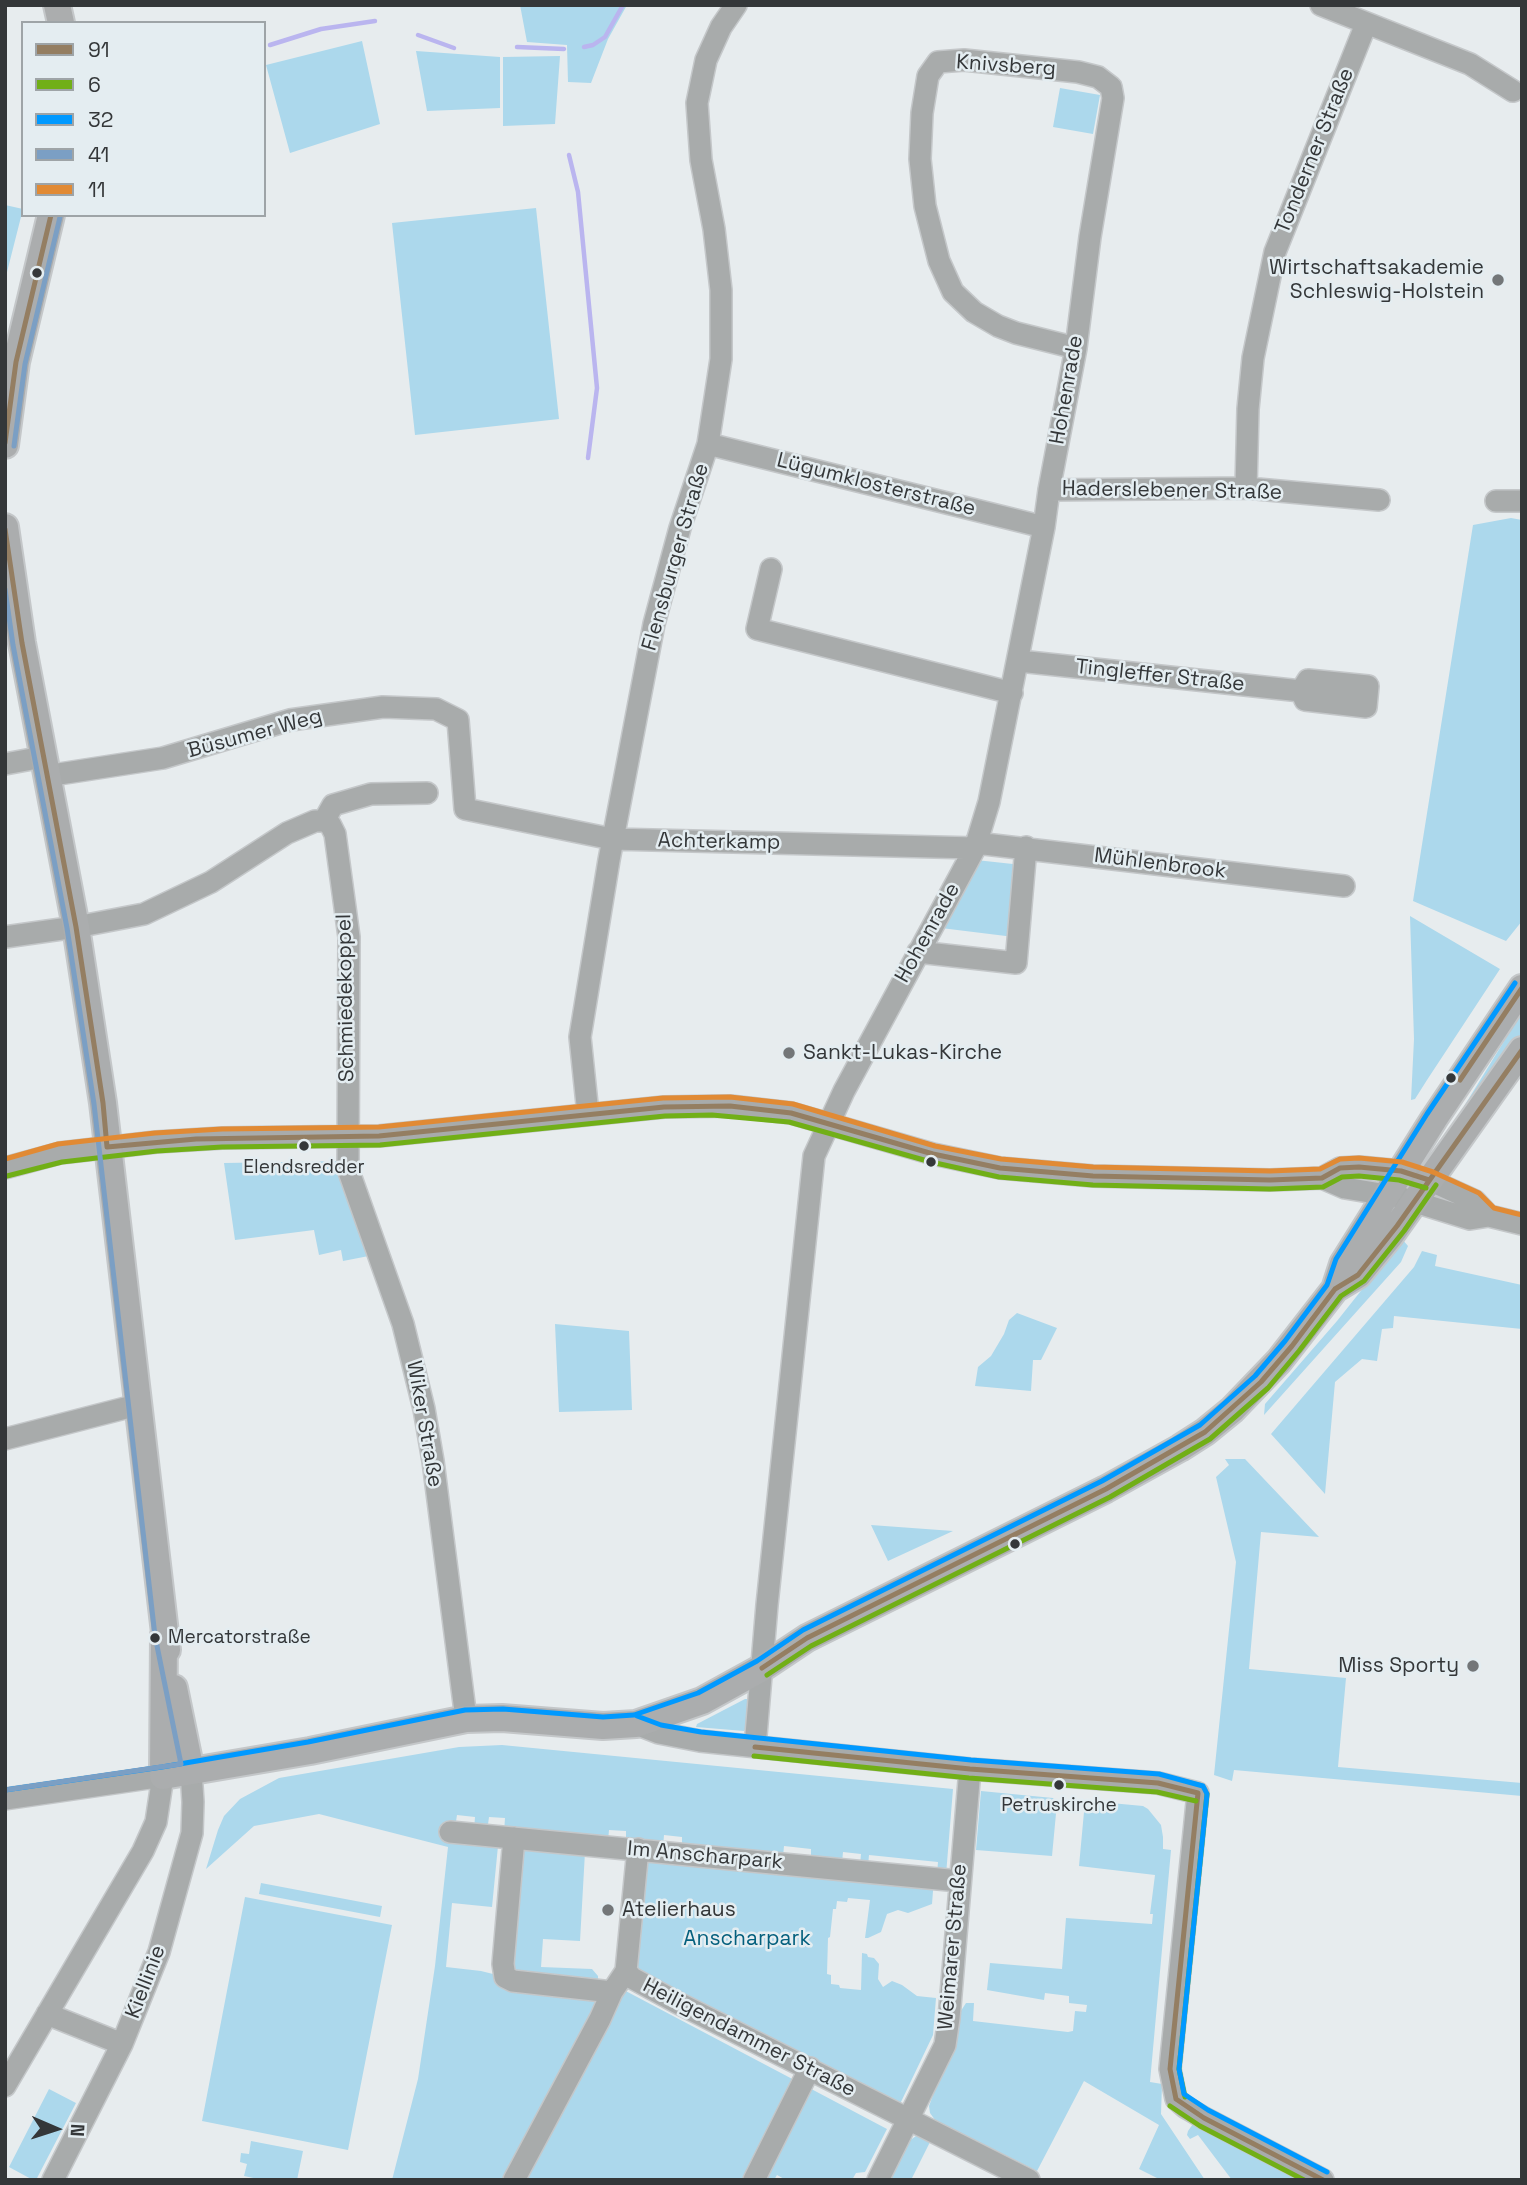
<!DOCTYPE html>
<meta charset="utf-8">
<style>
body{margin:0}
#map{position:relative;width:1527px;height:2185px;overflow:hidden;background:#e7ecee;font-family:"Space Grotesk",sans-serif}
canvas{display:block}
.frame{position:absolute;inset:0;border:7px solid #343739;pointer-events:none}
.legend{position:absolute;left:21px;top:21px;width:245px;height:196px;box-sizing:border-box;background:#e4edf1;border:2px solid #9ea4a7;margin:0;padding:9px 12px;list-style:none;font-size:21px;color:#343739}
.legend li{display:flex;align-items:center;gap:14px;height:35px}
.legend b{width:35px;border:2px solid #9ea4a7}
.north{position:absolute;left:21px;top:2094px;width:70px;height:70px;-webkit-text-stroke:5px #e4edf1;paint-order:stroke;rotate:93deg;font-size:19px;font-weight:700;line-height:28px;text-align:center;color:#343739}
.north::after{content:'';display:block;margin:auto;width:24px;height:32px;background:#343739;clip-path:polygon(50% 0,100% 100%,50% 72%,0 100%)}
</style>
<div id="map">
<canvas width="1527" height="2185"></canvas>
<div class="frame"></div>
<ul class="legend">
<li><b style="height:9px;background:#947e62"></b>91</li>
<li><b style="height:9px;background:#71af17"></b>6</li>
<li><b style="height:9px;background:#09f"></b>32</li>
<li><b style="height:9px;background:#7b9fc4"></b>41</li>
<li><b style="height:9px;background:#e18a34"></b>11</li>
</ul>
<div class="north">N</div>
</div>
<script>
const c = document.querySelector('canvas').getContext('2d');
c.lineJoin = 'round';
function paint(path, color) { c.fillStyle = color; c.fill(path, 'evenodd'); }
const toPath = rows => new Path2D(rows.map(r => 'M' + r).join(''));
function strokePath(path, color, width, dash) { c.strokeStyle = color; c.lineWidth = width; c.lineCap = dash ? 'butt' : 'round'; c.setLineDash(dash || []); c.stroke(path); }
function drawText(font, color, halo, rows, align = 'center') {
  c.font = font + ' "Space Grotesk",sans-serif'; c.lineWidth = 5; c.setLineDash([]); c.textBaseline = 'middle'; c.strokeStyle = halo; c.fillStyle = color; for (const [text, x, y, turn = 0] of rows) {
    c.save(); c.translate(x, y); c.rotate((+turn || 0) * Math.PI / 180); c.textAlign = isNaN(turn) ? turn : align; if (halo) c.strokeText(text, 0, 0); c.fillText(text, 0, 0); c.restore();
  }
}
paint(toPath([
 [520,5,627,5,608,39,591,83,568,82,567,45,527,42],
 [362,41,380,124,290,153,266,65],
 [416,51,500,57,500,108,427,111],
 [560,56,555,124,503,126,503,57],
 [1060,88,1100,95,1093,134,1053,127],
 [5,205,23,209,5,280],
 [536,208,559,419,415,435,392,223],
 [1511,518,1522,520,1522,921,1506,941,1413,901,1473,525],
 [976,860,1022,865,1014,937,941,928],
 [1410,916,1500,969,1427,1080,1415,1099,1411,1100,1414,1039],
 [1522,1012,1522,1034,1447,1134],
 [347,1161,379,1254,343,1261,341,1250,319,1255,314,1230,235,1240,224,1163],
 [1402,1239,1408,1246,1401,1262,1264,1415,1265,1404,1337,1321],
 [1422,1251,1437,1255,1435,1266,1522,1285,1522,1329,1394,1316,1393,1328,1382,1329,1377,1361,1362,1359,1335,1382,1325,1494,1271,1434,1414,1267],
 [1017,1313,1057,1328,1041,1360,1033,1360,1031,1391,975,1386,978,1367,991,1356,1004,1334,1009,1320],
 [555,1324,629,1331,632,1410,559,1412],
 [1225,1459,1245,1459,1319,1537,1261,1532,1249,1669,1346,1678,1338,1767,1522,1783,1522,1796,1234,1770,1232,1781,1214,1775,1236,1562,1216,1477,1229,1465],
 [871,1525,953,1531,888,1561],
 [745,1699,749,1699,746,1728,744,1731,696,1727,697,1724],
 [502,1745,953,1789,946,1875,937,1874,938,1862,869,1855,868,1866,860,1865,861,1854,843,1852,842,1863,811,1860,811,1849,784,1846,783,1857,682,1848,682,1837,664,1835,663,1847,626,1843,626,1831,609,1830,608,1841,504,1833,505,1818,489,1817,487,1832,474,1830,475,1817,457,1815,455,1828,498,1846,492,1907,452,1903,446,1967,481,1971,505,1977,620,1988,887,2129,865,2172,856,2173,852,2180,786,2180,777,2175,774,2180,392,2180,418,2079,435,1966,448,1847,319,1814,254,1826,206,1869,218,1830,224,1816,240,1799,279,1778,459,1747],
 [981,1791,1053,1798,1057,1803,1052,1856,976,1850],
 [1100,1802,1143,1806,1148,1809,1161,1825,1163,1837,1163,1849,1171,1850,1150,2082,1162,2084,1161,2114,1205,2180,1161,2180,1139,2169,1159,2125,1084,2081,1037,2171,935,2120,930,2113,929,2106,935,2090,955,2049,957,2017,966,2003,974,2003,973,2021,1068,2032,1073,2031,1075,2011,1086,2012,1087,2005,1069,2003,1069,1996,1045,1993,1044,2000,987,1990,990,1963,1062,1969,1066,1918,1152,1924,1153,1914,1150,1914,1155,1875,1079,1866,1084,1812,1099,1813],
 [525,1846,585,1852,580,1941,543,1939,541,1967,592,1969,598,1976,598,1987,511,1976,519,1856],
 [644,1859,934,1878,932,1904,908,1913,898,1910,887,1914,881,1932,868,1938,865,1938,870,1900,848,1898,847,1902,837,1901,836,1909,833,1909,830,1937,828,1938,827,1974,831,1975,831,1984,839,1985,840,1988,861,1990,862,1953,867,1954,868,1957,874,1958,879,1964,878,1979,883,1987,892,1981,902,1985,917,1996,936,1998,933,2035,900,2104,637,1970,633,1962],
 [261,1883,382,1906,380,1917,259,1894],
 [245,1897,392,1925,348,2150,202,2121],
 [49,2089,76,2103,36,2180,33,2180,9,2167],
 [1195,2121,1309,2180,1232,2180,1198,2135,1190,2139,1187,2135,1188,2131],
 [916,2136,931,2140,911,2180,890,2180,909,2141],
 [251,2141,303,2151,297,2180,263,2180,244,2176,247,2164,240,2162,241,2153,249,2154]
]), '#acd8ec');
strokePath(toPath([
 [418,35,454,48],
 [270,45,321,29,375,21],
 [517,47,564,49],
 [584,47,593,45,605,37,623,5],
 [569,155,578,192,597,388,588,458]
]), '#bab5ef', 4.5);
const minor = toPath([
 [1321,5,1470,64,1513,91],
 [708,444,1044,527],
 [1246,488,1248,409,1253,358,1275,252,1366,24],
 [1049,490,1246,488,1379,500],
 [1496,501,1522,501],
 [771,569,757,629,1012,693],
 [1019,661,1301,691],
 [1308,680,1368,686,1366,707,1305,700,1301,691,1308,680],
 [5,764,43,757],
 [46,776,163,758,290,720,383,707,436,709,458,720,465,809,612,839,975,848],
 [324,821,330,824,335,834,349,937,348,1169,403,1324,424,1409,433,1461,466,1719],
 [324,821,333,805,371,794,427,793],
 [976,843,1344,886],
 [5,937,76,927,144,914,211,882,287,833,315,821,324,821],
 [918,952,1016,963,1026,847],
 [588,1114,580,1037,609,860,654,624,680,528,708,444,721,359,721,290,714,229,701,160,697,103,706,60,721,27,736,5],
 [5,1168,60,1153,156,1142,222,1138,379,1136,664,1107,730,1106,791,1113,933,1154,1000,1168,1093,1176,1270,1180,1322,1178,1340,1168,1359,1167,1401,1171,1429,1180,1475,1201,1489,1216],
 [1322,1178,1345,1188,1399,1197,1470,1219,1489,1216,1522,1224],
 [5,1439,137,1405],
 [636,1724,659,1733,700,1741,970,1769,1158,1783,1198,1793,1170,2069,1176,2099,1185,2107,1204,2118,1323,2180],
 [755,1747,767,1605,814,1156,844,1091,975,848,989,802,1044,527,1049,490,1076,348,1090,237,1113,98,1111,87,1098,77,1078,72,964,60,938,62,928,76,922,113,920,159,925,206,939,261,953,292,974,312,998,326,1016,333,1076,348],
 [5,1799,163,1776,156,1822,143,1851,5,2086],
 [450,1832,959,1881],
 [514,1838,503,1964,505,1977,513,1981,612,1992],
 [626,1971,632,1978,676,2002,1029,2180],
 [47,2014,122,2044],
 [53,2180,122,2044,159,1952,192,1833,193,1802,191,1771],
 [514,2180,600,2019,612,1992,626,1971,638,1849],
 [754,2180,810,2068],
 [878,2180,945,2045,949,2018,970,1769]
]);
const major = toPath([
 [57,5,61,23],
 [5,445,16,362,51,215],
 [5,527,22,643,76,927,103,1103,167,1650],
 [1335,1289,1358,1275,1390,1236,1522,1050],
 [164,1635,163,1776,310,1751,466,1719,502,1718,603,1726,636,1724,702,1701,762,1668,807,1638,1106,1489,1180,1448,1205,1432,1232,1410,1279,1361,1335,1289,1343,1264,1434,1119,1522,988],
 [174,1688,191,1771]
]);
strokePath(minor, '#c4c7c9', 24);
strokePath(major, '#c4c7c9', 30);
strokePath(minor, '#a8abab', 21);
strokePath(major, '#abadae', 26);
strokePath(toPath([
 [5,443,16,362,51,215],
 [5,529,22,643,76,927,103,1103,107,1147],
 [1460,1080,1522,988],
 [107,1147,196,1139,379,1136,664,1107,730,1106,791,1113,933,1154,1000,1168,1093,1176,1270,1180,1322,1178,1340,1168,1359,1167,1401,1171,1429,1180],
 [762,1668,807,1638,1106,1489,1205,1432,1261,1382,1292,1346,1335,1289,1358,1275,1397,1226,1522,1050],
 [755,1747,970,1769,1158,1783,1198,1793,1170,2069,1176,2099,1204,2118,1323,2180]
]), '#947e62', 5);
strokePath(toPath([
 [7,1176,62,1162,157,1151,222,1147,380,1145,665,1116,712,1115,789,1122,931,1162,999,1177,1093,1185,1270,1189,1323,1187,1342,1177,1359,1176,1399,1180,1426,1188],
 [767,1675,811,1646,1110,1497,1210,1439,1268,1388,1299,1351,1341,1296,1364,1281,1404,1231,1436,1185],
 [754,1756,969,1778,1157,1792,1196,1801],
 [1185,2097,1179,2069,1207,1794],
 [1170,2106,1200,2126,1304,2180]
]), '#71af17', 5);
strokePath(toPath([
 [637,1716,661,1725,701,1732,971,1760,1159,1774,1203,1786,1207,1794,1179,2069,1184,2094,1208,2110,1327,2172],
 [5,1790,162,1767,308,1742,465,1710,503,1709,603,1717,634,1715,698,1693,757,1661,803,1630,1102,1481,1200,1425,1255,1376,1285,1341,1327,1285,1336,1259,1427,1114,1515,983]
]), '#09f', 5);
strokePath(toPath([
 [14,446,25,364,60,217],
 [5,589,13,645,67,928,94,1104,155,1636,181,1764,5,1790]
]), '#7b9fc4', 5);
strokePath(toPath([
 [5,1159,58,1144,155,1133,222,1129,379,1127,663,1098,730,1097,793,1104,935,1146,1001,1159,1093,1167,1270,1171,1320,1169,1340,1159,1359,1158,1402,1162,1433,1172,1479,1193,1494,1208,1522,1215]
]), '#e18a34', 5);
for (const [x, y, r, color] of [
 [37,273,6,"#343739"],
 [1498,280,7,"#737678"],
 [789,1053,7,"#737678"],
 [1451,1078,6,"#343739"],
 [304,1146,6,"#343739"],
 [931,1162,6,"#343739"],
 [1015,1544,6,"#343739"],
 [155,1638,6,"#343739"],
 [1473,1666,7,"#737678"],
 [1059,1785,6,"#343739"],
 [608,1910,7,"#737678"]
]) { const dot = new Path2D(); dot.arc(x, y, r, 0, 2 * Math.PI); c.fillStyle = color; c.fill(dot); strokePath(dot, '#e4edf1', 2.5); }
drawText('19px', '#343739', '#e4edf1', [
 ["Elendsredder",304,1168],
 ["Mercatorstraße",168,1638,"left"],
 ["Petruskirche",1059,1806]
]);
drawText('21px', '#343739', '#e4edf1', [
 ["Knivsberg",1006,66,4],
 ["Tonderner Straße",1315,151,-68],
 ["Hohenrade",1067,390,-80],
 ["Lügumklosterstraße",876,485,14],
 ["Haderslebener Straße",1172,491,1],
 ["Flensburger Straße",676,557,-74],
 ["Tingleffer Straße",1160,676,6],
 ["Büsumer Weg",255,734,-15],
 ["Achterkamp",719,842,1],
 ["Mühlenbrook",1160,864,7],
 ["Hohenrade",928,933,-61],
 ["Schmiedekoppel",346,998,-91],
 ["Wiker Straße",424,1424,80],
 ["Im Anscharpark",705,1856,5],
 ["Weimarer Straße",953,1947,-85],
 ["Kiellinie",146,1982,-69],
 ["Heiligendammer Straße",749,2038,27]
]);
drawText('21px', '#343739', '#e4edf1', [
 ["Wirtschaftsakademie",1484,268],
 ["Schleswig-Holstein",1484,292],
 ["Sankt-Lukas-Kirche",803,1053,"left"],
 ["Miss Sporty",1459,1666],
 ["Atelierhaus",622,1910,"left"]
], 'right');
drawText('21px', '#035f7d', '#e4edf1', [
 ["Anscharpark",747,1939]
]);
</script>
